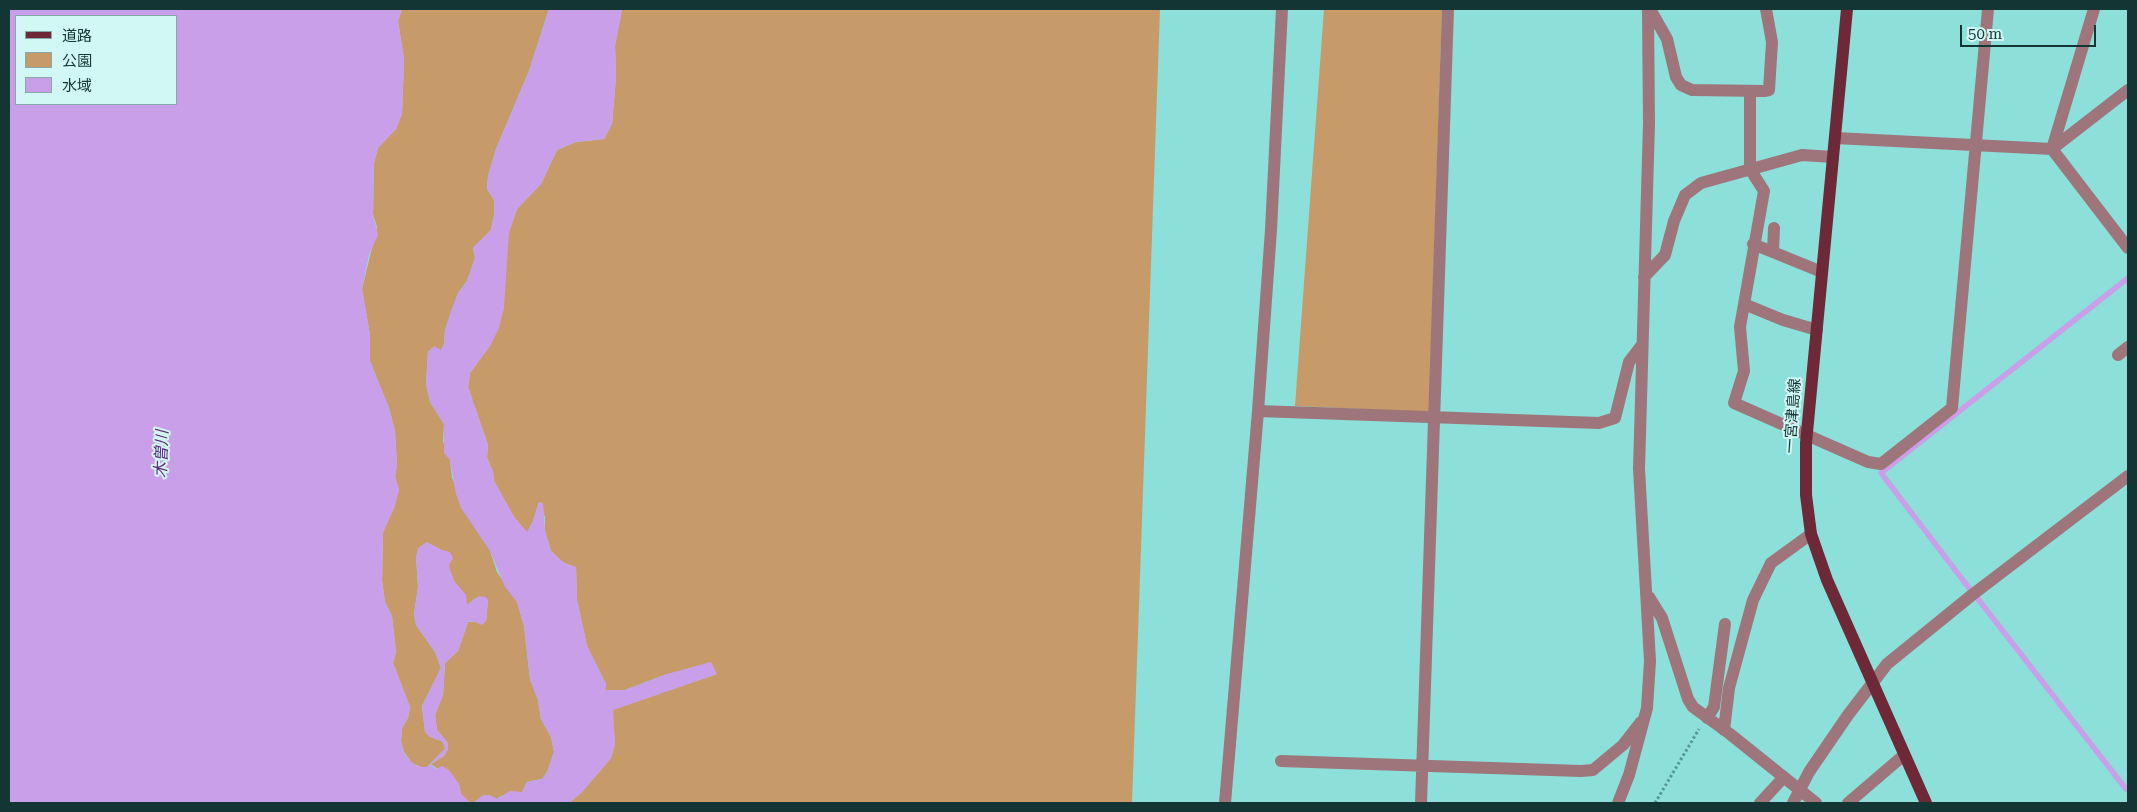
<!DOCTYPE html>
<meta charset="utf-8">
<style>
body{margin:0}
#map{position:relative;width:2137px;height:812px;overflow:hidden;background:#8ddfd9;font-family:"Roboto Serif","Noto Sans JP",serif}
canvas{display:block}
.frame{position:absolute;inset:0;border:10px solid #133634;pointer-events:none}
.legend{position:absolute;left:15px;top:15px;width:162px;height:90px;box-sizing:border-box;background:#d1f8f4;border:1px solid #85aaa7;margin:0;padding:6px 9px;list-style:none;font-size:15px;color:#133634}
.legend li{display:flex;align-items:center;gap:10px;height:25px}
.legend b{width:25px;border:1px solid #85aaa7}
.scale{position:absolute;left:1960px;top:25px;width:136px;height:22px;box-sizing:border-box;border:2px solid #133634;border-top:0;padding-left:6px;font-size:15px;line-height:18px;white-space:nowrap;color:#133634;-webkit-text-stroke:4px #d1f8f4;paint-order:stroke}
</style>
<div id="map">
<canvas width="2137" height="812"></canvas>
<div class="frame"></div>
<ul class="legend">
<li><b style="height:6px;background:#6d2937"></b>道路</li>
<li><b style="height:14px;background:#c69b69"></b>公園</li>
<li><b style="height:14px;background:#ca9fea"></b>水域</li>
</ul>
<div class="scale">50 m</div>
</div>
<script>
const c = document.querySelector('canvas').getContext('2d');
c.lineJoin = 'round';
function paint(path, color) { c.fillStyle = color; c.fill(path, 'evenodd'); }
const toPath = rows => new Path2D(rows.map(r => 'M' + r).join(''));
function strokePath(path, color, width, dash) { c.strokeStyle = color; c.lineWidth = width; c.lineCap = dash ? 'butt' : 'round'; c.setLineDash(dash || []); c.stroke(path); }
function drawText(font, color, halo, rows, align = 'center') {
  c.font = font + ' "Roboto Serif","Noto Sans JP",serif'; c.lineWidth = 4; c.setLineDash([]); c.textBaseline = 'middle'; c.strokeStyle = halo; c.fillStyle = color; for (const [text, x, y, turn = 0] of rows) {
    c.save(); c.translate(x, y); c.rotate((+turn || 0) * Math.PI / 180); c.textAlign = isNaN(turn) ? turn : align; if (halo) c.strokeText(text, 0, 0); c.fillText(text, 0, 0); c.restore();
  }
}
paint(toPath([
 [402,9,549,9,529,71,496,149,488,176,487,189,494,200,494,215,491,230,473,248,475,258,467,281,458,293,445,330,444,344,441,350,428,351,426,384,430,402,444,424,443,441,450,460,452,478,490,551,497,572,517,602,524,626,530,679,538,700,541,719,551,737,554,752,547,772,542,779,527,782,522,792,501,796,497,799,489,795,473,803,468,802,461,794,459,784,431,764,444,756,448,743,437,730,435,715,443,695,445,663,458,651,468,622,486,621,488,600,476,598,467,605,465,602,465,595,454,581,442,550,416,556,418,587,414,614,416,625,435,652,441,668,422,706,424,723,425,732,443,742,445,749,427,767,421,767,412,763,404,752,401,741,402,728,408,718,410,707,393,663,396,652,392,616,385,602,382,581,383,533,399,490,395,477,397,465,395,431,389,408,370,361,370,335,362,289,377,227,373,214,374,163,378,148,396,129,402,114,404,59,398,21],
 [622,9,1160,9,1132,803,569,803,582,792,611,758,615,744,612,710,717,674,667,674,625,690,605,690,606,684,587,646,577,600,576,567,564,563,551,551,545,531,545,517,539,502,533,521,527,533,514,517,494,481,493,472,487,457,488,445,468,387,470,373,490,346,509,232,517,209,541,184,557,150,576,142,604,139,612,124,616,77,615,46],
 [1324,9,1442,9,1429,412,1295,406]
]), '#c69b69');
paint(toPath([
 [9,9,402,9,398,21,404,59,402,114,396,129,378,148,374,163,373,214,378,235,369,255,362,289,370,335,370,361,389,408,395,431,397,465,395,477,399,490,395,506,383,533,382,581,385,602,392,616,396,652,393,663,410,707,408,718,402,728,401,741,404,753,412,763,421,767,427,767,445,749,443,742,430,737,425,732,424,723,422,706,441,668,435,652,416,625,414,614,418,587,416,557,418,548,427,542,442,550,450,552,453,558,449,565,451,573,454,581,466,595,467,605,479,596,486,597,488,600,486,621,482,625,472,621,468,622,458,651,445,663,443,695,435,715,437,730,448,743,448,750,444,756,431,764,436,769,442,766,449,770,459,784,461,794,471,803,9,803],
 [16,16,176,16,176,104,16,104],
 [549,9,622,9,615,46,616,77,612,124,604,139,576,142,557,150,541,184,517,209,509,232,504,308,499,328,490,346,470,373,468,387,488,445,487,457,493,472,494,481,514,517,527,532,533,521,539,502,543,503,545,531,551,551,564,563,576,567,577,600,587,646,606,684,605,690,625,690,667,674,711,662,717,674,613,710,615,744,611,758,582,792,569,803,473,803,483,795,489,795,497,799,510,791,522,792,527,782,542,779,547,772,554,752,551,737,541,719,538,700,530,679,524,626,517,602,505,587,490,551,461,508,456,494,450,460,444,453,444,424,430,402,426,384,428,352,434,346,441,350,444,344,445,330,451,311,458,293,467,281,475,258,473,248,491,230,494,215,494,200,487,189,488,176,496,149,529,71]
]), '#ca9fea');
strokePath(toPath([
 [1969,588,1881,473,2128,278],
 [1978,599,2126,789]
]), '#ca9fea', 5.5);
strokePath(toPath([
 [1655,803,1699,729]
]), '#589692', 3, [2.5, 2.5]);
strokePath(toPath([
 [1650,9,1667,39,1676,77,1681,85,1692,90,1764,91,1769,90,1772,42,1766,9],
 [2094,9,2052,149,2128,248],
 [1750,91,1750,169,1764,191,1740,327,1744,371,1734,403,1868,462,1881,464,1952,408,1988,9],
 [1835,138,2052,149,2128,90],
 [1753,244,1822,272],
 [1773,252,1774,228],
 [1644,277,1665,255,1674,221,1685,195,1701,183,1802,155,1833,157],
 [1744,304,1783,320,1817,330],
 [2118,355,2128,347],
 [1258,411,1599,423,1615,418,1629,362,1642,345],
 [1649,597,1662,618,1688,699,1693,707,1730,734,1816,803],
 [1707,718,1714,707,1725,624],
 [1724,730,1729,688,1753,600,1771,563,1811,534],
 [1281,761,1581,771,1593,770,1623,745,1641,722],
 [1225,803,1258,411,1271,230,1282,9],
 [1421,803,1448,9],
 [1618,803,1629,775,1647,708,1650,661,1639,469,1649,123,1648,9],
 [1760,803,1784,777],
 [1793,803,1809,772,1848,715,1887,664,1972,595,2128,476],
 [1848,803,1904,755]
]), '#9d757a', 12);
strokePath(toPath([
 [1847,9,1806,443,1806,495,1811,534,1827,580,1926,803]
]), '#6d2937', 12);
drawText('15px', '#133634', '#d1f8f4', [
 ["一宮津島線",1793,416,-86]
]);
drawText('italic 16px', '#5f287f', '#d1f8f4', [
 ["木曽川",162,454,-88]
]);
</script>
